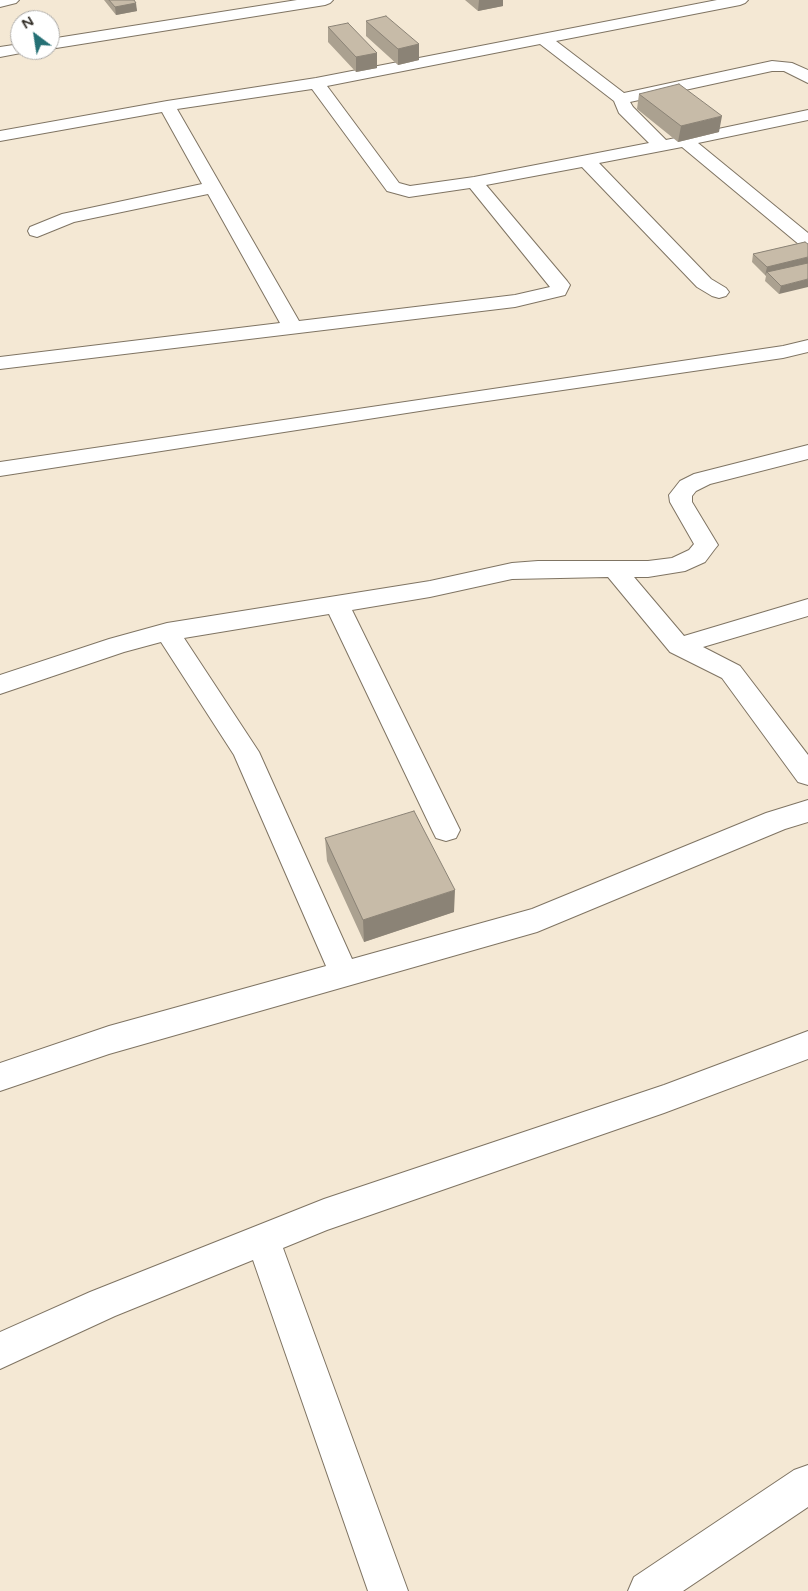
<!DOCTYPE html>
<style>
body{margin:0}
#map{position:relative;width:808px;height:1591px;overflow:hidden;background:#f4e8d4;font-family:"Varela Round",sans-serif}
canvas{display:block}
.north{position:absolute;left:10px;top:10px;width:50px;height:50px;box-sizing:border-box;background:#fff;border:1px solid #adaba8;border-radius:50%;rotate:329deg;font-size:14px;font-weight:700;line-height:20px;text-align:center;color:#322d26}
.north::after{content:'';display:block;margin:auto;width:18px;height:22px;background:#257075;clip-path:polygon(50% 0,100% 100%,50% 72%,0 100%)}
</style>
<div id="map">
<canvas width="808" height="1591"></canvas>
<div class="north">N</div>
</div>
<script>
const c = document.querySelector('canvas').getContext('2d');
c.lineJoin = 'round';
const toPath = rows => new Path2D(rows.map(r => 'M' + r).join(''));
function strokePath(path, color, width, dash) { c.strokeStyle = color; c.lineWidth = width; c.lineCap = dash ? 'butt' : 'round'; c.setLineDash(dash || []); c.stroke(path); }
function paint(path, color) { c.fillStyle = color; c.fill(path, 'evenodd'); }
const minor = toPath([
 [0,0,19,0,16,3,0,7,0,0],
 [297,0,333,0,330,3,325,5,50,49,50,39,297,0],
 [717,0,748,0,745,3,740,5,556,41,624,93,772,61,792,63,808,70,808,83,784,71,772,71,630,102,633,107,666,140,808,110,808,120,698,143,808,233,808,248,801,246,682,147,599,163,711,279,726,288,729,292,726,296,719,298,712,296,697,287,582,167,486,185,567,281,570,285,565,295,515,307,0,369,0,357,280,323,208,194,74,222,37,237,30,235,28,231,30,227,62,214,202,184,162,112,0,141,0,131,167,101,316,78,717,0],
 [540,44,614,101,619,113,649,143,474,177,410,186,399,183,327,86,540,44],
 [312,89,387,191,409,197,470,188,550,287,515,295,299,321,177,109,312,89],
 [20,44,20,50,27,50,26,52,0,57,0,47,20,44],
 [808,340,808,352,783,358,439,408,0,476,0,462,783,346,808,340],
 [808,445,808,459,710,484,696,491,692,496,692,502,718,545,714,550,705,562,685,571,648,577,634,577,684,636,808,599,808,616,703,647,740,666,808,755,808,785,798,782,722,678,670,652,608,577,512,579,430,597,352,610,460,830,456,838,446,841,436,838,432,830,329,614,184,638,259,752,352,959,532,909,766,813,808,800,808,822,785,829,537,932,109,1054,0,1091,0,1063,109,1026,326,966,234,755,161,642,124,652,0,694,0,675,109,639,167,623,430,581,512,563,538,561,648,561,672,558,689,550,694,544,670,502,669,495,680,481,694,474,808,445],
 [808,1031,808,1059,664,1113,327,1230,283,1248,408,1591,368,1591,253,1260,115,1316,0,1369,0,1332,90,1292,324,1199,664,1085,808,1031],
 [808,1465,808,1507,683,1591,628,1591,634,1577,794,1470,808,1465]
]);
strokePath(minor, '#7f7463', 2);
paint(minor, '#fff');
paint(toPath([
 [104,0,134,0,137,11,116,15],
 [465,0,503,0,503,6,478,11],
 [366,21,419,44,419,60,398,65,366,36],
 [328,27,377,53,377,68,356,72,328,42],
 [639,94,719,132,678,142,637,109],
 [805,242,779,294,765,281,766,276,752,262,753,254],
 [325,838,454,912,364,942,327,861]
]), '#aba190');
paint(toPath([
 [479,0,503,0,503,6,478,11],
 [136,3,137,11,116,15,115,7],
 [419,44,419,60,398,65,398,49],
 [377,53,377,68,356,72,356,57],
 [722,116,719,132,678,142,681,126],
 [808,257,808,266,767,272,765,276,767,267],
 [808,279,808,287,779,294,781,286],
 [455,890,454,912,364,942,363,920]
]), '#8b8376');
const building = toPath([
 [109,0,134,0,136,3,115,7,109,0],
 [386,16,419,44,398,49,366,21,386,16],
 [348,23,377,53,356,57,328,27,348,23],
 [679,84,722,116,681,126,639,94,679,84],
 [805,242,808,244,808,257,767,267,753,254,805,242],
 [808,263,808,279,781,286,767,272,808,263],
 [414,811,455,890,363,920,325,838,414,811]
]);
paint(building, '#c7bba8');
strokePath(building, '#8b8376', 1);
</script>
